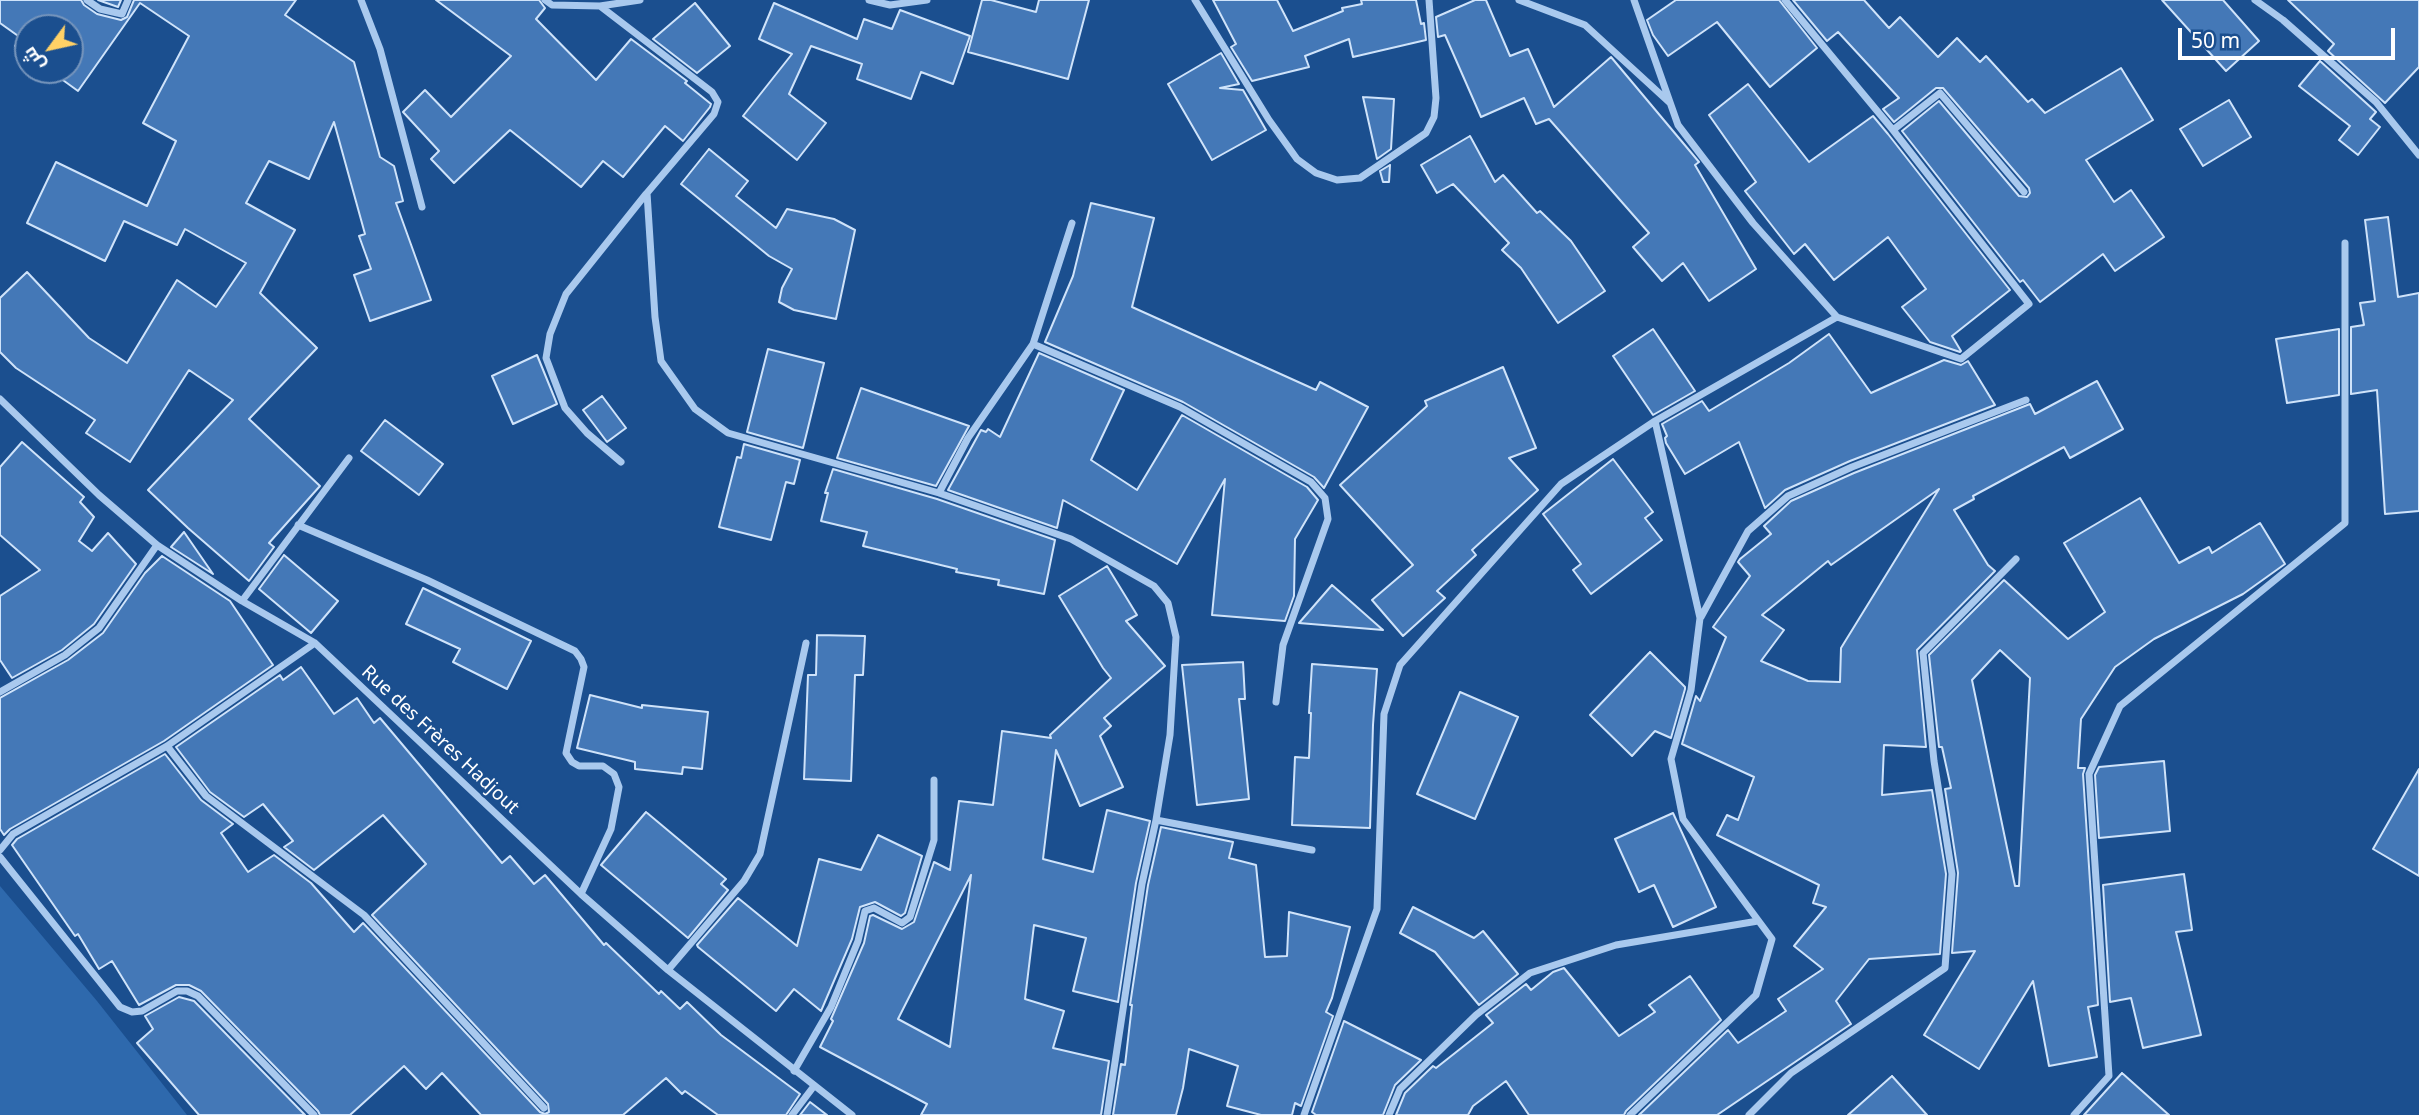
<!DOCTYPE html>
<meta charset="utf-8">
<style>
body{margin:0}
#map{position:relative;width:2419px;height:1115px;overflow:hidden;background:#1b4f8f;font-family:"Noto Sans",Cairo,sans-serif}
canvas{display:block}
.north{position:absolute;left:14px;top:14px;width:70px;height:70px;box-sizing:border-box;background:#1b4f8f;border:2px solid #7695bc;border-radius:50%;rotate:237deg;font-size:19px;font-weight:700;line-height:28px;text-align:center;color:#fff}
.north::after{content:'';display:block;margin:auto;width:24px;height:32px;background:#ffd166;clip-path:polygon(50% 0,100% 100%,50% 72%,0 100%)}
.scale{position:absolute;left:2178px;top:28px;width:217px;height:32px;box-sizing:border-box;border:4px solid #fff;border-top:0;padding-left:9px;font-size:21px;line-height:24px;white-space:nowrap;color:#fff;-webkit-text-stroke:5px #1b4f8f;paint-order:stroke}
</style>
<div id="map">
<canvas width="2419" height="1115"></canvas>
<div class="north">ش</div>
<div class="scale">50 m</div>
</div>
<script>
const c = document.querySelector('canvas').getContext('2d');
c.lineJoin = 'round';
function paint(path, color) { c.fillStyle = color; c.fill(path, 'evenodd'); }
const toPath = rows => new Path2D(rows.map(r => 'M' + r).join(''));
function strokePath(path, color, width, dash) { c.strokeStyle = color; c.lineWidth = width; c.lineCap = dash ? 'butt' : 'round'; c.setLineDash(dash || []); c.stroke(path); }
function drawText(font, color, halo, rows, align = 'center') {
  c.font = font + ' "Noto Sans",sans-serif'; c.lineWidth = 5; c.setLineDash([]); c.textBaseline = 'middle'; c.strokeStyle = halo; c.fillStyle = color; for (const [text, x, y, turn = 0] of rows) {
    c.save(); c.translate(x, y); c.rotate((+turn || 0) * Math.PI / 180); c.textAlign = isNaN(turn) ? turn : align; if (halo) c.strokeText(text, 0, 0); c.fillText(text, 0, 0); c.restore();
  }
}
paint(toPath([
 [0,886,97,1001,187,1115,0,1115]
]), '#2e69ad');
const building = toPath([
 [0,0,81,0,84,5,97,14,121,20,127,17,134,0,296,0,285,15,354,62,380,157,394,166,403,201,396,203,431,300,370,321,354,275,371,269,359,236,365,234,334,122,309,179,269,161,246,203,295,230,260,293,317,348,249,419,320,486,269,543,274,547,249,581,188,528,148,490,233,400,189,370,130,462,86,433,95,420,16,368,0,352,0,298,27,272,89,338,127,363,177,280,216,307,246,263,185,229,177,245,124,221,105,261,27,223,56,162,147,206,176,141,143,123,189,36,140,3,78,91,49,70,70,70,70,28,28,28,28,55,15,46,21,38,0,23,0,0],
 [98,0,121,0,118,7,98,0],
 [436,0,539,0,545,8,536,19,596,80,631,39,687,81,685,83,711,104,710,107,683,141,665,126,623,177,603,161,581,187,510,130,454,183,431,159,439,151,403,112,425,90,451,117,511,56,436,0],
 [982,0,991,0,1036,12,1039,0,1089,0,1068,79,968,52,982,0],
 [1213,0,1277,0,1293,31,1343,11,1342,8,1362,4,1361,0,1416,0,1421,24,1424,23,1426,40,1353,57,1349,39,1305,56,1309,67,1252,81,1231,47,1236,44,1213,0],
 [1475,0,1486,0,1510,56,1528,49,1554,107,1611,57,1699,162,1695,165,1756,269,1709,301,1683,263,1662,281,1633,247,1649,233,1549,119,1536,124,1524,98,1481,117,1445,35,1438,37,1436,17,1475,0],
 [1676,0,1779,0,1817,48,1770,87,1717,22,1668,56,1653,35,1647,20,1676,0],
 [1793,0,1864,0,1889,28,1900,17,1938,57,1957,38,1980,62,1986,56,2028,102,2032,99,2045,113,2121,68,2153,120,2086,160,2114,202,2131,190,2164,237,2115,271,2103,254,2040,302,2023,280,2020,282,1902,131,1939,101,2019,196,2027,197,2030,193,2029,188,1943,88,1936,88,1894,122,1883,109,1899,98,1838,32,1827,41,1793,0],
 [2162,0,2223,0,2259,41,2226,71,2162,0],
 [2288,0,2419,0,2419,67,2385,103,2328,51,2334,44,2288,0],
 [695,3,730,46,697,73,653,39,695,3],
 [774,3,857,39,864,19,892,29,900,10,970,36,953,84,921,72,911,99,857,79,862,64,811,46,789,94,826,123,797,160,743,116,792,54,759,39,774,3],
 [1221,53,1239,84,1220,88,1243,90,1266,130,1212,160,1168,84,1221,53],
 [2320,61,2376,112,2370,119,2380,127,2358,155,2339,140,2350,126,2299,86,2320,61],
 [1748,84,1809,162,1873,116,1888,134,2010,290,1952,336,1961,351,1960,352,1930,342,1902,307,1926,289,1888,237,1834,280,1805,244,1794,254,1745,191,1756,182,1709,115,1748,84],
 [1363,97,1394,99,1391,149,1377,159,1363,97],
 [2229,100,2251,137,2203,166,2180,129,2229,100],
 [1470,136,1495,182,1503,175,1537,213,1540,211,1571,241,1605,291,1558,323,1521,268,1502,250,1509,243,1453,184,1437,193,1421,165,1470,136],
 [709,149,748,181,736,196,776,228,787,209,834,219,855,230,836,319,794,310,779,302,782,288,792,269,769,256,681,184,709,149],
 [1390,165,1389,182,1383,182,1380,171,1390,165],
 [1091,203,1154,218,1132,307,1316,390,1320,382,1368,407,1324,488,1314,477,1183,402,1045,342,1073,276,1091,203],
 [2388,217,2398,297,2419,293,2419,511,2385,514,2377,390,2351,394,2351,327,2364,325,2360,303,2375,301,2365,220,2388,217],
 [1653,329,1695,391,1653,415,1613,356,1653,329],
 [2339,329,2339,395,2287,403,2276,339,2339,329],
 [1829,334,1871,393,1944,360,1961,365,1968,361,1995,405,1850,461,1785,490,1765,508,1739,442,1685,474,1666,443,1665,438,1667,436,1662,424,1702,401,1709,411,1789,363,1829,334],
 [768,349,824,363,803,448,747,432,768,349],
 [1039,353,1124,390,1091,460,1137,490,1182,415,1307,487,1318,500,1295,539,1294,596,1285,621,1212,615,1225,479,1177,564,1063,500,1057,528,948,490,981,430,986,432,988,429,1000,437,1039,353],
 [537,355,557,404,513,424,492,376,537,355],
 [1503,367,1536,448,1509,458,1538,490,1472,550,1476,555,1437,591,1445,598,1403,636,1372,600,1413,565,1340,485,1427,406,1425,401,1503,367],
 [2097,381,2123,429,2070,458,2064,447,1973,496,1974,499,1954,510,1988,565,1995,571,1917,650,1926,747,1884,745,1882,795,1932,790,1946,874,1940,954,1869,959,1836,1001,1851,1024,1717,1115,1639,1115,1728,1030,1738,1043,1786,1011,1778,999,1823,969,1794,946,1826,907,1813,903,1819,885,1717,835,1727,815,1738,820,1754,777,1682,744,1696,696,1700,701,1726,637,1713,627,1750,576,1738,562,1740,559,1771,534,1764,526,1791,501,1854,473,2030,404,2035,414,2097,381],
 [1939,489,1841,648,1840,682,1808,681,1761,661,1784,630,1762,615,1828,561,1831,565,1939,489],
 [861,388,969,426,936,486,837,458,861,388],
 [602,396,626,428,607,442,583,410,602,396],
 [385,420,443,464,419,495,361,451,385,420],
 [22,442,84,497,80,502,94,517,79,541,92,551,108,533,136,564,94,624,62,650,12,678,0,660,0,596,40,570,0,535,0,467,22,442],
 [744,444,800,460,794,484,786,482,771,540,719,527,737,457,741,458,744,444],
 [1613,459,1653,512,1645,518,1662,540,1591,594,1573,570,1581,564,1543,514,1613,459],
 [833,469,937,499,1055,540,1044,594,998,585,999,580,956,572,957,569,863,546,867,532,821,521,828,493,825,493,833,469],
 [2140,498,2179,563,2209,547,2212,553,2260,523,2285,564,2243,594,2154,639,2115,667,2081,719,2078,768,2085,768,2083,774,2098,1005,2088,1007,2097,1057,2049,1066,2033,981,1979,1069,1924,1035,1975,951,1952,953,1958,873,1945,789,1951,788,1942,747,1939,747,1929,655,2004,580,2068,639,2105,612,2064,543,2140,498],
 [2000,650,2030,678,2019,886,2015,886,1972,680,2000,650],
 [184,532,213,574,171,547,184,532],
 [284,555,338,601,311,633,259,589,284,555],
 [162,556,230,601,273,665,164,741,10,829,4,835,0,829,0,698,68,660,103,633,145,573,162,556],
 [1107,566,1137,615,1126,621,1165,666,1104,718,1111,726,1100,736,1123,787,1080,806,1056,750,1043,859,1093,872,1107,810,1150,821,1136,883,1118,1002,1073,991,1086,938,1034,925,1025,999,1064,1011,1053,1048,1109,1061,1101,1115,921,1115,927,1104,820,1047,833,1021,831,1019,864,943,870,916,873,915,902,929,914,922,934,862,950,870,959,801,993,805,1002,731,1051,738,1050,735,1111,678,1103,668,1059,596,1107,566],
 [971,875,950,1047,898,1019,971,875],
 [1332,585,1383,630,1299,623,1332,585],
 [423,588,531,641,507,689,453,662,460,649,406,624,423,588],
 [817,635,865,636,863,675,855,675,851,781,804,779,808,675,816,675,817,635],
 [1650,652,1685,687,1685,689,1671,738,1655,731,1632,756,1590,715,1650,652],
 [1243,662,1245,699,1239,699,1249,799,1197,805,1182,665,1243,662],
 [1312,664,1377,669,1373,725,1370,828,1292,825,1295,757,1309,758,1311,713,1309,713,1312,664],
 [301,667,334,714,357,698,374,723,380,718,502,863,510,856,534,884,545,875,604,945,606,943,659,994,661,991,680,1009,687,1002,721,1035,800,1094,786,1115,718,1115,685,1091,682,1094,666,1078,623,1115,481,1115,442,1073,426,1089,404,1066,350,1115,320,1115,318,1111,201,991,189,985,176,985,139,1005,112,961,99,969,78,934,75,936,12,845,17,839,165,754,201,800,233,824,221,833,248,872,274,855,311,883,354,932,363,923,540,1112,545,1114,549,1112,548,1104,372,915,426,864,383,815,314,870,284,847,293,841,263,804,244,817,210,792,176,747,280,675,283,680,301,667],
 [1460,692,1518,717,1475,819,1417,794,1460,692],
 [590,695,642,708,642,705,708,712,702,769,683,767,682,774,635,769,635,762,577,748,590,695],
 [2164,761,2170,831,2099,838,2095,775,2099,767,2164,761],
 [2419,769,2419,876,2373,849,2419,769],
 [646,812,726,879,721,884,728,890,688,938,601,865,646,812],
 [1673,813,1716,907,1673,927,1654,885,1639,892,1615,839,1673,813],
 [1161,827,1233,842,1229,858,1256,865,1265,957,1287,956,1289,912,1350,927,1332,998,1326,1012,1333,1016,1301,1106,1295,1103,1292,1115,1261,1115,1227,1106,1238,1066,1189,1049,1183,1088,1176,1115,1113,1115,1121,1064,1125,1065,1132,1005,1130,1005,1148,885,1161,827],
 [878,835,922,856,905,913,901,916,875,902,860,907,852,939,821,1011,794,989,776,1011,698,947,697,945,738,898,797,946,819,859,861,870,878,835],
 [2184,874,2192,930,2176,932,2201,1035,2143,1048,2131,998,2110,1002,2103,885,2184,874],
 [1413,907,1474,938,1483,931,1518,974,1479,1005,1435,952,1400,933,1413,907],
 [1564,968,1619,1036,1655,1012,1649,1005,1690,976,1721,1020,1626,1111,1624,1115,1529,1115,1506,1081,1473,1106,1468,1115,1396,1115,1405,1093,1433,1066,1436,1068,1493,1023,1486,1015,1526,984,1531,990,1553,972,1564,968],
 [179,997,194,1001,305,1115,199,1115,137,1043,153,1029,145,1016,179,997],
 [1344,1021,1421,1060,1395,1085,1383,1115,1316,1115,1312,1112,1344,1021],
 [2122,1073,2169,1115,2084,1115,2122,1073],
 [1892,1076,1927,1115,1848,1115,1892,1076],
 [810,1102,827,1115,800,1115,810,1102]
]);
paint(building, '#4478b7');
strokePath(building, '#cfe3fa', 2);
strokePath(toPath([
 [87,0,100,9,122,14,128,0],
 [361,0,380,49,422,207],
 [545,0,552,5,600,6,712,92,718,102,714,114,647,193,655,317,661,361,695,409,728,433,939,493,1071,539,1154,586,1168,603,1176,637,1170,735,1156,820,1142,884,1107,1115],
 [869,0,890,5,927,0],
 [1195,0,1269,120,1297,159,1316,173,1337,180,1360,178,1426,133,1434,117,1436,98,1429,0],
 [1519,0,1585,25,1670,103],
 [1785,0,1893,130],
 [2255,0,2283,20,2376,102,2419,155],
 [600,6,640,0],
 [1837,317,1961,359,2029,304,1893,130,1940,93,2024,192],
 [1033,344,1180,407,1311,482,1325,498,1328,519,1283,645,1276,702],
 [0,399,99,495,157,545,242,601,315,643,581,894,668,970,852,1115],
 [621,462,587,433,565,408,546,358,550,334,566,294,646,194],
 [939,493,968,438,1033,344,1072,223],
 [298,525,427,580,575,651,581,659,584,667,566,753,572,762,579,766,603,766,614,774,619,787,611,829,581,894],
 [242,601,349,458],
 [1701,617,1748,531,1788,496,1852,467,2026,400],
 [0,692,65,655,99,628,157,545],
 [167,746,206,796,364,915,544,1108],
 [1156,820,1312,850],
 [0,850,13,834,167,746,315,643],
 [0,857,120,1007,132,1012,142,1011,177,991,187,991,198,996,314,1115],
 [668,970,744,881,760,854,806,643],
 [794,1071,831,1007,858,941,865,911,874,908,902,923,910,917,934,840,934,780],
 [792,1115,814,1086],
 [1304,1115,1377,909,1384,714,1400,665,1561,484,1655,421],
 [1389,1115,1400,1089,1476,1015,1530,973,1616,945,1758,921],
 [1630,1115,1756,995,1772,939,1683,819,1671,759,1691,690,1700,618,1655,421,1837,317,1753,223,1678,125,1634,0],
 [1749,1115,1791,1073,1945,968,1952,874,1934,761,1923,653,2016,559],
 [2074,1115,2109,1076,2089,774,2120,706,2345,523,2345,243]
]), '#a9c9ee', 7);
drawText('19px', '#fff', '#1b4f8f', [
 ["Rue des Frères Hadjout",440,740,43]
]);
</script>
